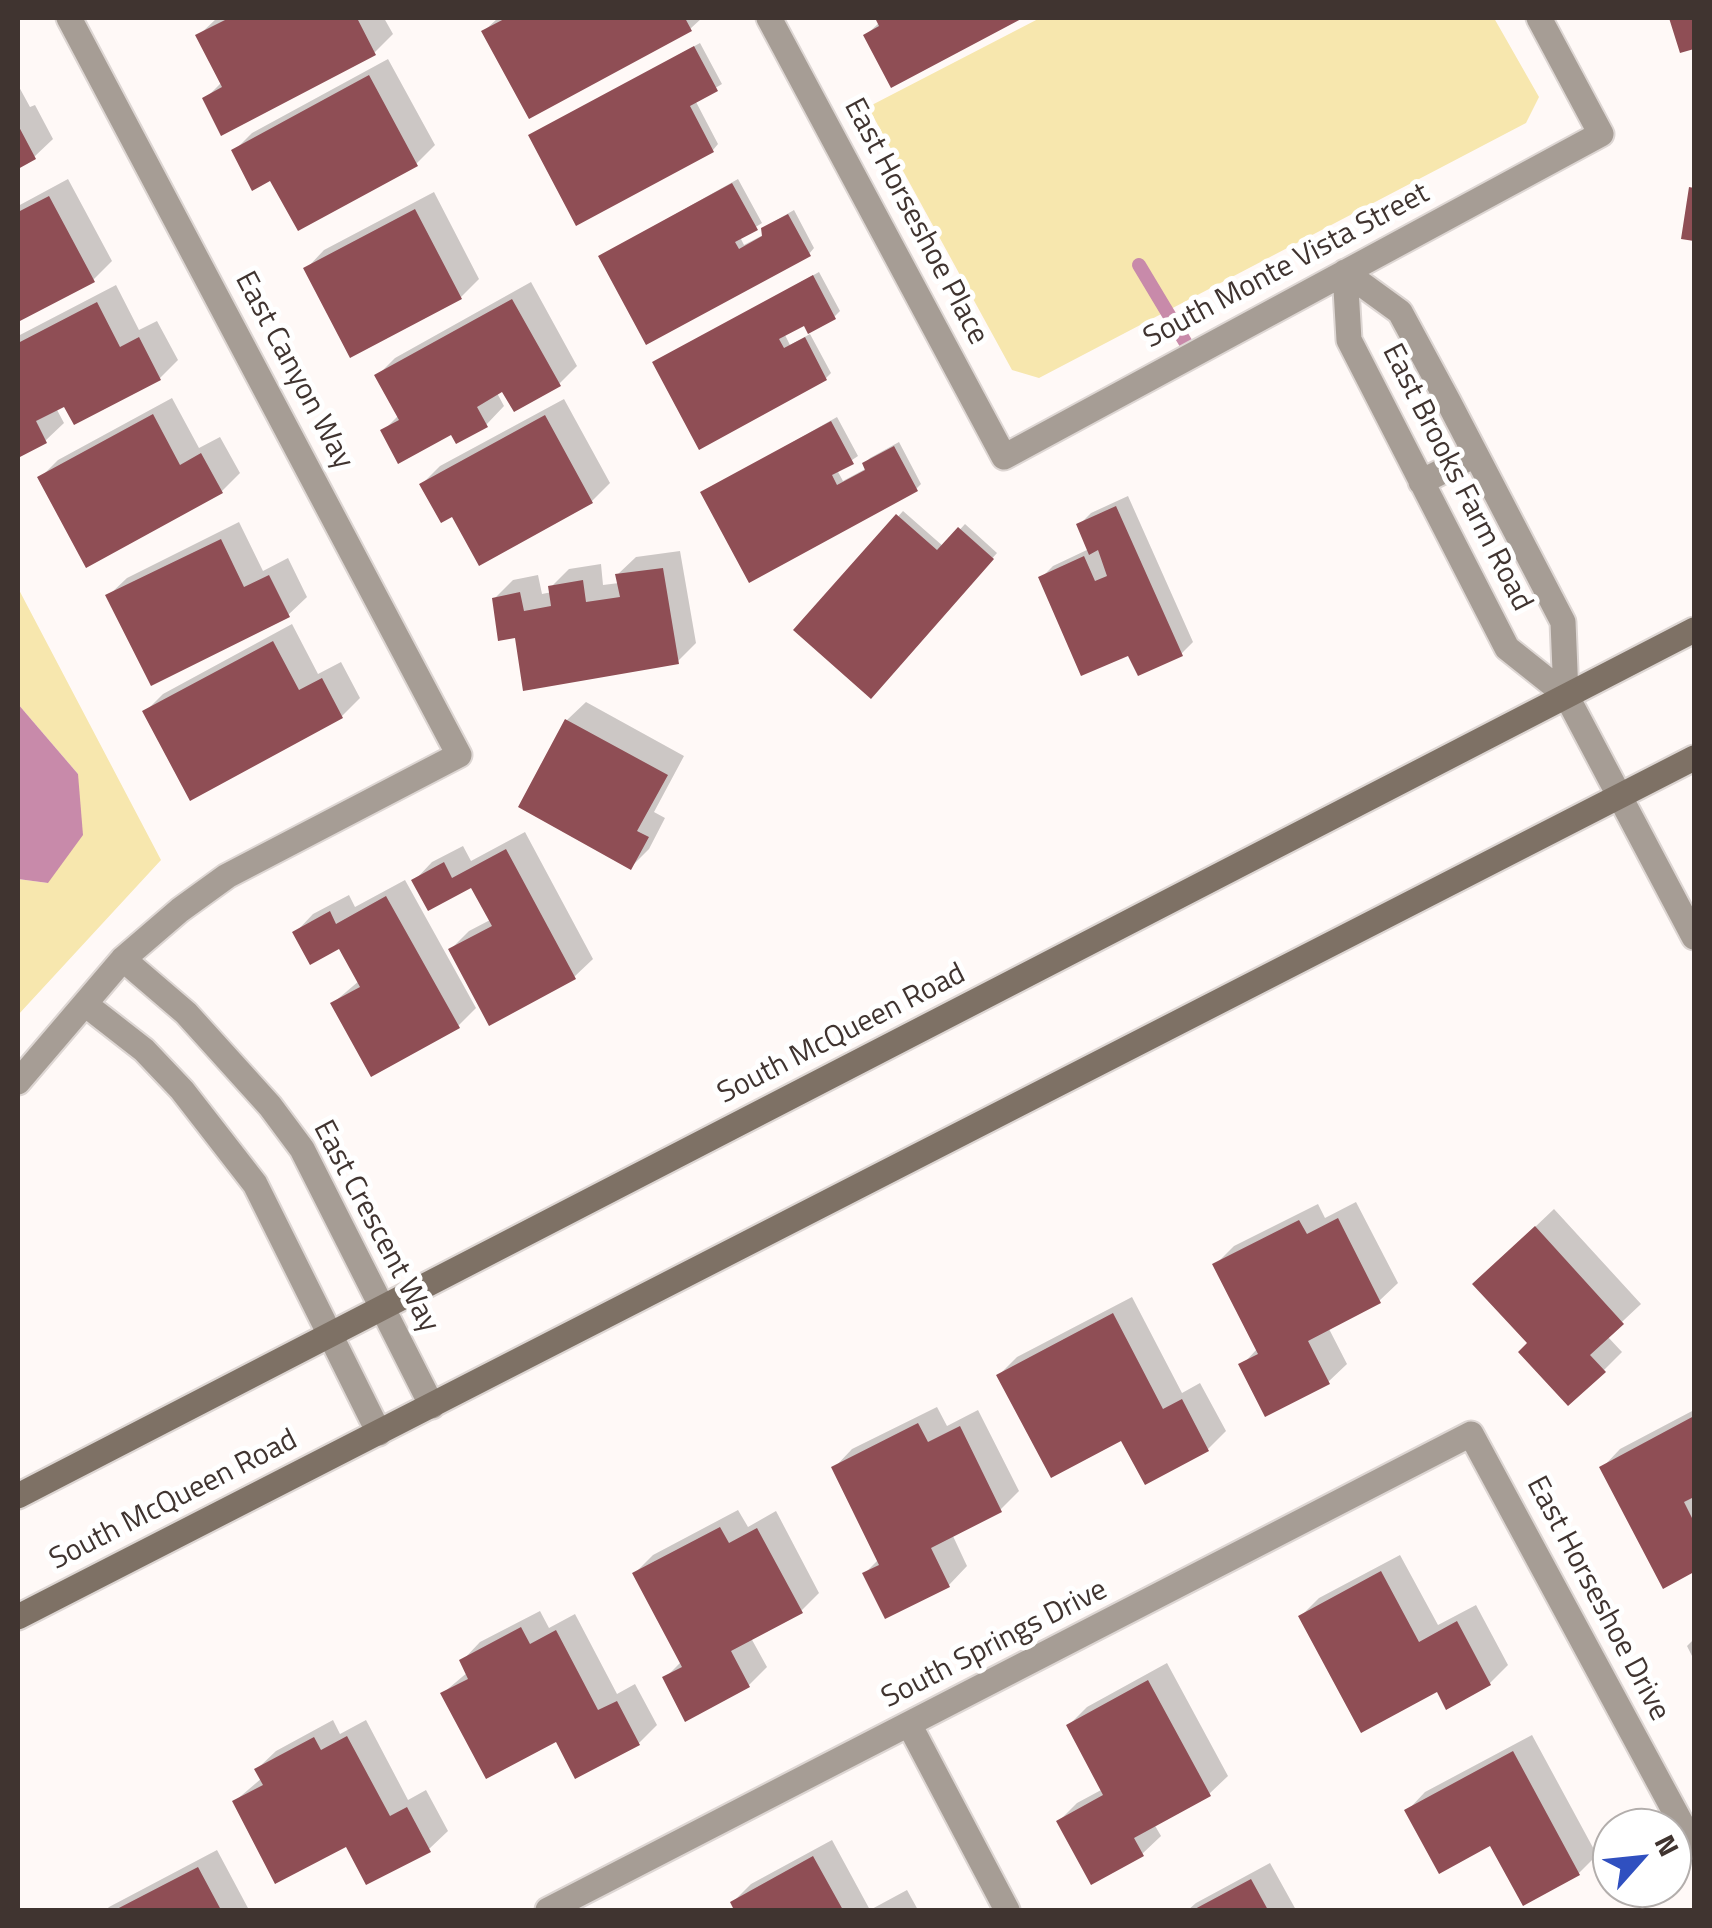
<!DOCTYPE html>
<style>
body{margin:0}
#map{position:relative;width:1712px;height:1928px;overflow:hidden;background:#fff9f7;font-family:"Titillium Web",sans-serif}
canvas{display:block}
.frame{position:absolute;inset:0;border:20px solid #403430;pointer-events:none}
.north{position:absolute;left:1592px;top:1808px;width:100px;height:100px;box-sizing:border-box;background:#fff;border:2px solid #b3aeac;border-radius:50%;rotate:63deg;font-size:28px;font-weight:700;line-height:40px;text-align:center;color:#403430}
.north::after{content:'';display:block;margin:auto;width:35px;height:45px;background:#3050c0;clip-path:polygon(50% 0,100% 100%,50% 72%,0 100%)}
</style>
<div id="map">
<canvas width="1712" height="1928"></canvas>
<div class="frame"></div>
<div class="north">N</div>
</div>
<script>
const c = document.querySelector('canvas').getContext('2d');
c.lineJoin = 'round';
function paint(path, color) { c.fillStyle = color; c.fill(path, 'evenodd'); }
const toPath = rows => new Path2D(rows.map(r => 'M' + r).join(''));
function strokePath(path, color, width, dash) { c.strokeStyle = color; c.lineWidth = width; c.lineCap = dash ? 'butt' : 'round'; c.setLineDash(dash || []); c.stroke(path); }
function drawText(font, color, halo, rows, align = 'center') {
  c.font = font + ' "Titillium Web",sans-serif'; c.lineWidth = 10; c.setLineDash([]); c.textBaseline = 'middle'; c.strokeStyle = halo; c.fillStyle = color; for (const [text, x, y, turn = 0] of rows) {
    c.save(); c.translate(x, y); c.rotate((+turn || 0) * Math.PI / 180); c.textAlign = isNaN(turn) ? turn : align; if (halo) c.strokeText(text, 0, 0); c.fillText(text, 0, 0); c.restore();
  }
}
paint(toPath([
 [1040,18,1494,18,1539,97,1526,123,1039,378,1012,370,868,107],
 [18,588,161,860,18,1015,18,879,48,883,78,774,18,704]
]), '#f7e7ae');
paint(toPath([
 [18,704,78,774,83,835,48,883,18,879]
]), '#c88aaa');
paint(toPath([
 [217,18,384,18,393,34,375,52,205,99,222,82,198,36],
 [498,18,702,18,690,29,484,31],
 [877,18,1018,18,892,85,866,35,880,22],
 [700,43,722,84,695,100,718,144,713,150,531,136],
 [388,59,435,145,416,164,271,177,234,151,252,133],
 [18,85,30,107,35,105,53,139,34,157,18,166],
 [68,179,112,261,93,280,18,320,18,206],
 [738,179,762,223,740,237,744,245,765,234,764,229,770,224,794,210,814,248,809,254,601,256],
 [434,192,479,279,461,297,351,354,306,269,324,250],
 [819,272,840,311,834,317,805,323,784,333,790,345,810,334,831,373,826,378,655,363],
 [531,282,577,366,559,384,503,389,497,393,504,406,486,425,452,431,383,431,399,415,377,376,395,358],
 [116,285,139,330,157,321,178,360,160,378,56,408,64,423,45,441,18,455,18,336],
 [172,398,199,448,220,437,240,473,222,491,40,478,58,460],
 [564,399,610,483,592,501,453,514,422,484,440,466],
 [837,417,858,456,837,470,843,481,867,468,865,463,870,458,899,442,921,484,916,489,703,493],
 [1128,496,1193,642,1181,654,1129,652,1041,578,1053,566,1089,549,1079,525,1091,513],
 [903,511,944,547,965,524,997,553,871,695,797,630],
 [239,522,263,571,288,558,307,597,288,615,108,596,127,578],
 [680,551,696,643,678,661,517,635,494,599,513,580,538,575,542,594,552,592,551,587,569,569,601,564,603,585,619,583,617,575,636,557],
 [292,624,318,674,341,662,360,698,342,716,145,712,163,694],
 [586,702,684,756,654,812,665,818,649,849,631,867,521,806,567,720],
 [525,832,593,959,574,977,451,949,469,931,492,919,472,884,414,881,432,862,463,846,471,861],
 [405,880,476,1008,458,1026,333,1003,359,981,340,946,295,933,313,914,349,895,355,907],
 [1356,1202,1398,1283,1379,1301,1328,1327,1347,1364,1328,1382,1242,1365,1258,1348,1216,1264,1234,1246,1318,1204,1325,1218],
 [1554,1209,1641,1304,1607,1336,1622,1352,1604,1370,1530,1343,1494,1266],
 [1132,1297,1182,1393,1200,1383,1226,1431,1208,1449,1122,1437,999,1375,1017,1357],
 [937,1407,947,1426,978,1410,1019,1491,1001,1509,952,1534,967,1566,949,1585,887,1616,865,1573,879,1559,834,1468,852,1449],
 [1694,1410,1694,1569,1664,1585,1602,1468,1620,1449],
 [738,1510,748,1527,776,1511,819,1593,801,1611,751,1638,767,1667,749,1685,666,1677,682,1661,635,1573,653,1555],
 [1400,1555,1438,1625,1476,1605,1508,1665,1490,1683,1438,1689,1301,1616,1319,1598],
 [540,1611,549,1628,575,1614,617,1694,635,1684,657,1725,639,1743,557,1739,443,1693,468,1672,462,1661,480,1642],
 [1694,1639,1694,1660,1687,1646],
 [1167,1663,1228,1776,1209,1794,1154,1824,1161,1836,1142,1854,1059,1821,1077,1803,1103,1789,1069,1725,1087,1707],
 [333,1720,340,1734,366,1720,408,1800,426,1790,448,1831,429,1849,347,1843,235,1801,262,1778,257,1769,276,1751],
 [1532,1735,1597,1855,1579,1873,1407,1811,1425,1792],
 [832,1840,870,1910,907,1890,918,1910,737,1910,733,1902,751,1884],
 [217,1850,249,1910,106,1910,109,1907],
 [1270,1863,1296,1910,1188,1910,1196,1903]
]), '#0003');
strokePath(toPath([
 [1139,265,1193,355]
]), '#c88aaa', 14);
paint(toPath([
 [229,18,357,18,376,55,221,136,202,98,222,87,195,35],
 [506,18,685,18,692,31,529,119,481,31],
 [875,18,1023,18,891,88,863,35,879,26],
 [1669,18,1694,18,1694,49,1680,53],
 [694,46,718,91,690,106,714,152,576,226,528,135],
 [369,75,418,166,298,231,270,181,252,191,231,150],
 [18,125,36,159,18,169],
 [732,183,758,230,735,242,739,249,762,236,761,228,788,214,811,256,646,345,598,256],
 [1689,187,1694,188,1694,241,1681,239],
 [49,196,95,282,18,322,18,212],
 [415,209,462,299,350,358,303,268],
 [813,275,836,319,808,334,804,326,779,339,784,348,805,337,827,380,699,450,652,362],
 [512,299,561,386,514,412,502,392,477,407,488,427,456,444,451,435,398,464,380,430,399,420,374,375],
 [97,302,120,347,139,337,161,380,74,425,64,407,36,421,47,443,18,458,18,343],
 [153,414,180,465,201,453,223,493,86,568,37,477],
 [545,415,593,503,479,566,452,517,441,523,419,484],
 [831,421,854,464,832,475,837,485,865,470,862,463,894,446,918,491,749,583,700,492],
 [1116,506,1183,656,1138,676,1128,656,1081,676,1038,577,1084,556,1095,581,1107,576,1098,550,1089,555,1076,524],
 [896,514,937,550,958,527,994,559,871,699,793,630],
 [221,539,244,587,269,575,290,617,151,686,105,595],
 [663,568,679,664,523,691,515,638,498,641,492,598,520,592,524,611,551,606,548,586,583,580,586,602,620,597,615,574],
 [273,641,299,690,322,678,343,718,190,801,142,711],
 [565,719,668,775,637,831,649,837,631,870,518,807],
 [506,849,576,979,489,1026,448,949,492,926,471,888,428,911,411,880,444,862,452,878],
 [386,896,460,1028,371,1077,330,1003,360,987,339,949,310,965,292,932,330,911,336,924],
 [1338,1218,1381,1303,1308,1341,1330,1384,1265,1417,1238,1364,1258,1354,1212,1264,1299,1220,1307,1234],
 [1535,1226,1624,1324,1590,1355,1606,1372,1568,1406,1518,1352,1527,1343,1472,1284],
 [1113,1313,1163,1409,1182,1399,1209,1451,1145,1485,1121,1441,1051,1478,996,1375],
 [1694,1416,1694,1497,1684,1502,1694,1522,1694,1572,1663,1589,1599,1467],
 [918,1423,928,1442,960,1426,1002,1512,931,1548,950,1587,885,1619,862,1573,879,1565,831,1467],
 [720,1527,729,1543,757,1528,803,1613,731,1651,750,1687,685,1722,662,1677,682,1667,632,1573],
 [1381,1571,1419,1642,1457,1621,1491,1685,1446,1710,1437,1692,1361,1733,1298,1616],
 [521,1627,530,1644,556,1630,598,1710,617,1701,640,1745,575,1779,556,1742,486,1779,440,1693,468,1679,459,1660],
 [1148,1680,1211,1796,1134,1838,1144,1856,1091,1885,1056,1821,1103,1795,1066,1725],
 [347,1736,390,1816,407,1807,431,1852,366,1885,346,1847,275,1884,232,1801,263,1785,254,1769,314,1737,321,1750],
 [1513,1751,1580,1875,1523,1906,1490,1846,1439,1874,1404,1810],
 [813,1856,843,1910,734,1910,730,1902],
 [198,1867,221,1910,115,1910],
 [1251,1879,1268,1910,1193,1910]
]), '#8f4e55');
const street = toPath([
 [769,18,1004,457,1601,134,1539,18],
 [1345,272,1349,340,1507,648,1566,695,1694,937],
 [1345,272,1400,312,1448,401,1563,622,1566,695],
 [1421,482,1475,455],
 [123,959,186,1013,270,1106,302,1149,432,1406],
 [85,1004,144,1050,182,1090,255,1184,379,1433],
 [18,1082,123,959,180,910,227,876,459,755,69,18],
 [910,1726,1007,1910],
 [548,1910,1471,1434,1694,1847]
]);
const secondary = toPath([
 [18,1496,1694,630],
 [18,1617,1694,758]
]);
strokePath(street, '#ddd6d3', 29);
strokePath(secondary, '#ddd6d3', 29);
strokePath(street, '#a69d95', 25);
strokePath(secondary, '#7e7165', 25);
drawText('30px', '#403430', '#fff', [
 ["East Horseshoe Place",915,222,62],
 ["South Monte Vista Street",1287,267,-28],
 ["East Canyon Way",293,371,62],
 ["East Brooks Farm Road",1456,478,63],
 ["South McQueen Road",842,1035,-27],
 ["East Crescent Way",375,1227,62],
 ["South McQueen Road",174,1501,-27],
 ["East Horseshoe Drive",1597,1599,62],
 ["South Springs Drive",995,1645,-27]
]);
</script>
